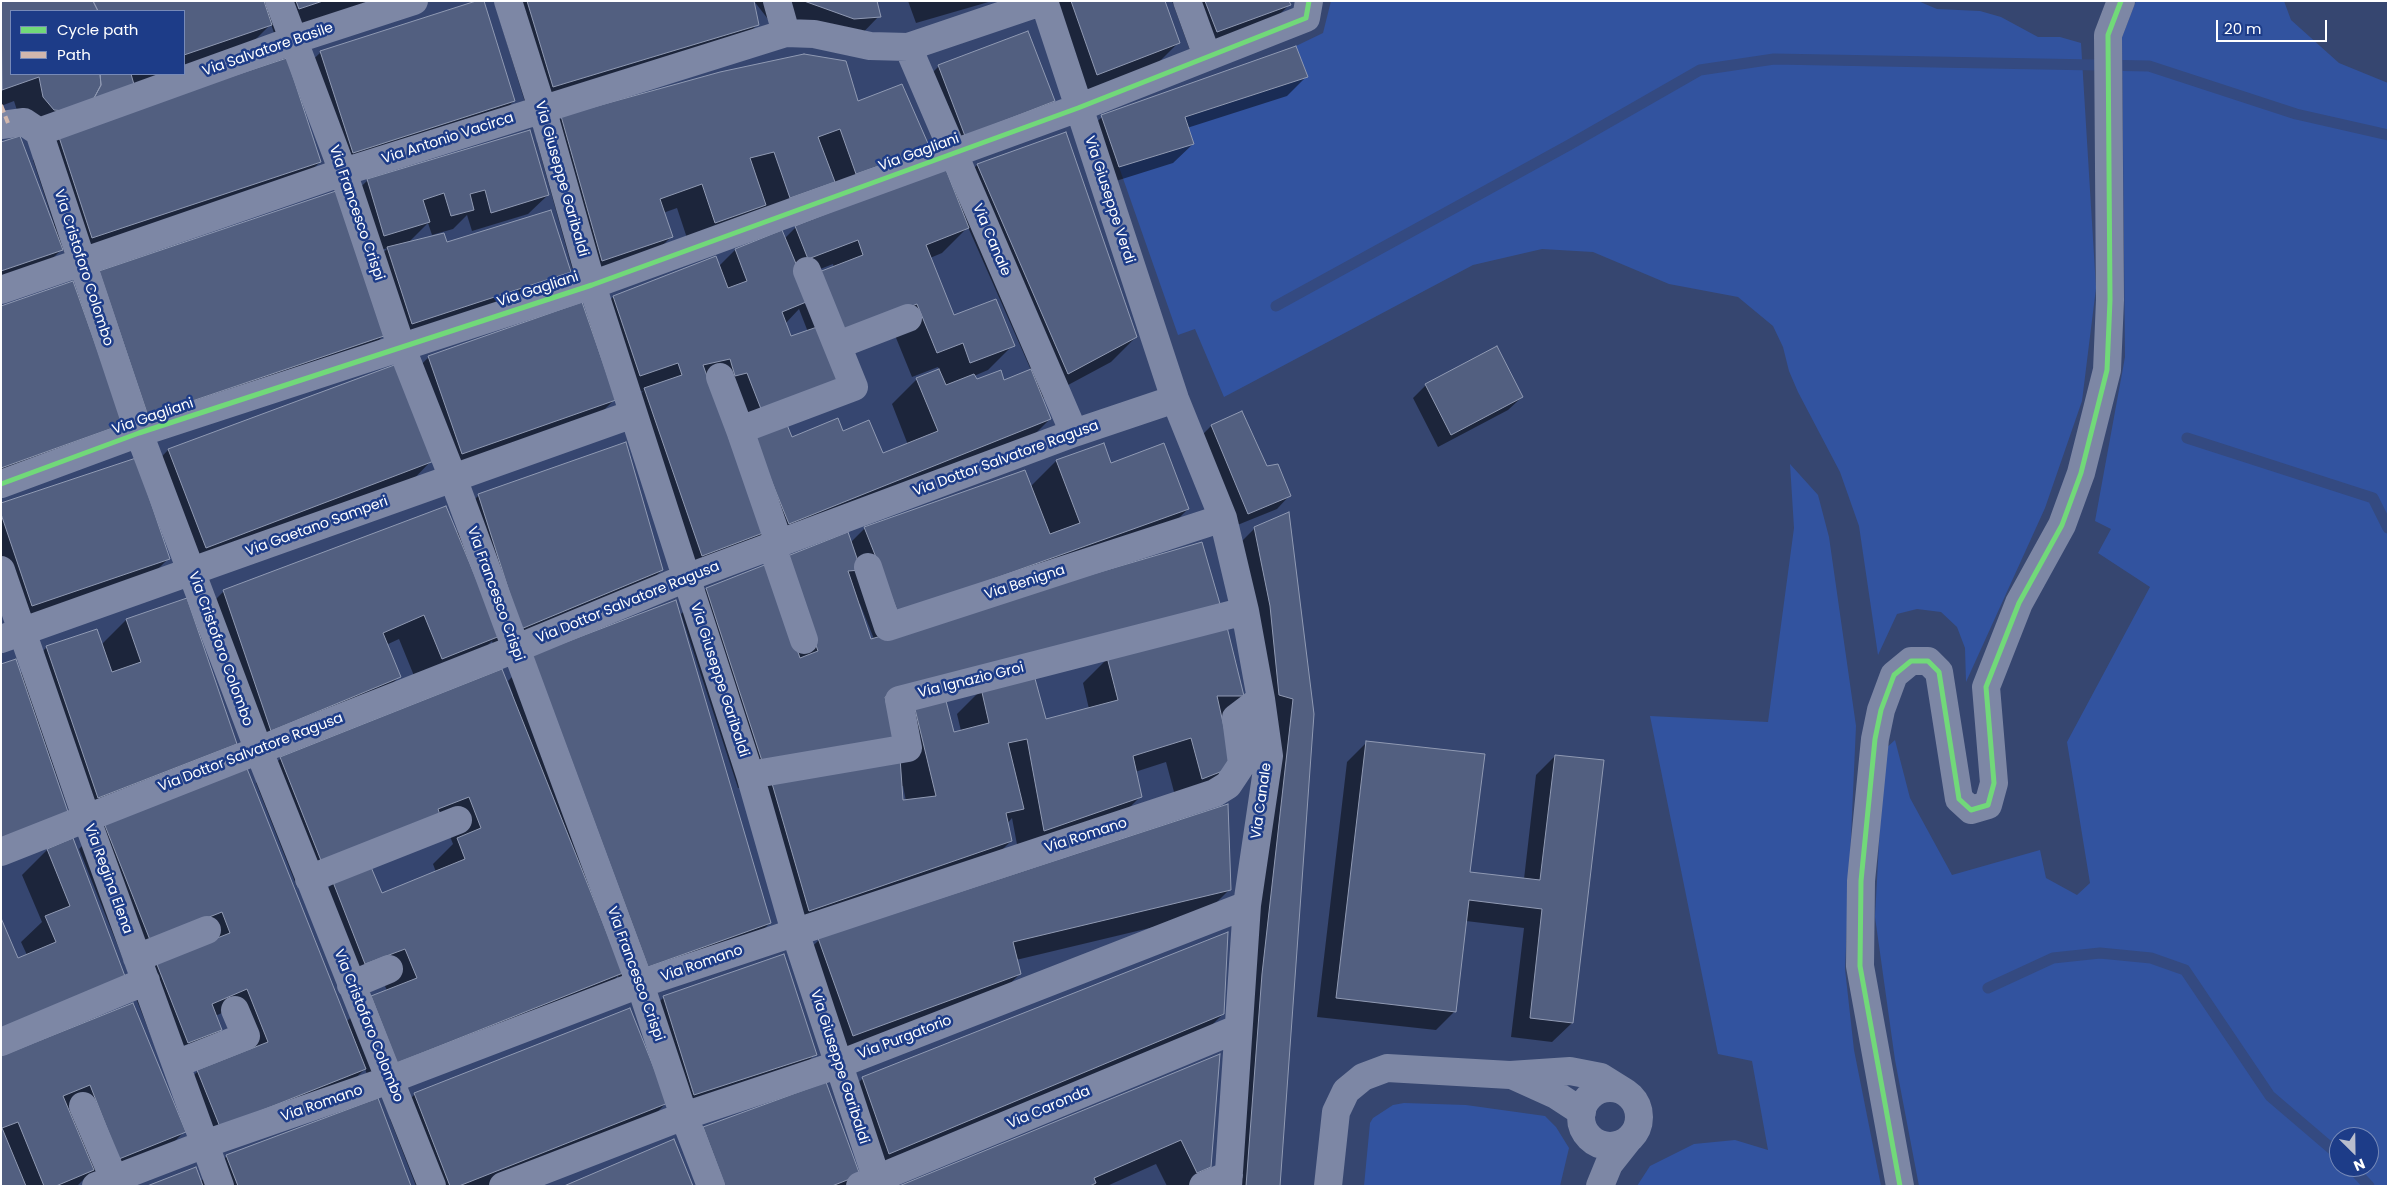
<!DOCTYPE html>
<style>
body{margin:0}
#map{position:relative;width:2389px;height:1187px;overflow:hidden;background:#364670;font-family:Poppins,sans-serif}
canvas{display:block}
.frame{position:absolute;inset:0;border:2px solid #fff;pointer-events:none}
.legend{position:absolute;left:10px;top:10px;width:175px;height:65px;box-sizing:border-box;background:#1d3c88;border:1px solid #778ab8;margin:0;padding:6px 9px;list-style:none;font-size:15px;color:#fff}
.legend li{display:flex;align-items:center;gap:10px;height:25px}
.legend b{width:25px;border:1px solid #778ab8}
.north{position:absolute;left:2329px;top:1127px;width:50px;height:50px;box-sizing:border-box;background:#1d3c88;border:1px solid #778ab8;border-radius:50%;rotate:157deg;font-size:14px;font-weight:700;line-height:20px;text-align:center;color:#fff}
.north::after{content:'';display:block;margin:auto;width:18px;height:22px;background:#b9becd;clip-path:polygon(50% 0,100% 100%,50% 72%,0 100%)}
.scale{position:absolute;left:2216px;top:20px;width:111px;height:22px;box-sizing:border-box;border:2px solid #fff;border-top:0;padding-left:6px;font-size:15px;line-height:18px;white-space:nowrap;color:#fff;-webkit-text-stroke:4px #1d3c88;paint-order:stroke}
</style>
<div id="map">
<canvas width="2389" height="1187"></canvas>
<div class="frame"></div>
<ul class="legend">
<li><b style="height:6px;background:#71d979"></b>Cycle path</li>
<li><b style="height:6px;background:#d1b7ad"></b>Path</li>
</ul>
<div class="north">N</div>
<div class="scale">20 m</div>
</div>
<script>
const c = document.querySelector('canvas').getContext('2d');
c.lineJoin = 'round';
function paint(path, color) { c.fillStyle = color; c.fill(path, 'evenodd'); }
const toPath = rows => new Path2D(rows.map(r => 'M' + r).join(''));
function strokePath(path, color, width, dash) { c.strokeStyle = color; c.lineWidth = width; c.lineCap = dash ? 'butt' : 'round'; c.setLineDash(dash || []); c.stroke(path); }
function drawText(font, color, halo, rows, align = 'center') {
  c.font = font + ' Poppins,sans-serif'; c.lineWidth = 5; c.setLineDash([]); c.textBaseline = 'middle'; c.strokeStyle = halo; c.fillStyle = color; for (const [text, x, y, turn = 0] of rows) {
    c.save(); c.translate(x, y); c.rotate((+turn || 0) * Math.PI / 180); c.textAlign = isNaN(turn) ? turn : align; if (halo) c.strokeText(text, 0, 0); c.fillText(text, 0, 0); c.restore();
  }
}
paint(toPath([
 [1331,1,1918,1,1937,9,1980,11,2001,17,2038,37,2060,37,2081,43,2096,288,2082,401,2045,508,1966,682,1965,648,1957,627,1941,612,1917,609,1897,614,1878,655,1859,526,1840,472,1798,392,1789,371,1783,347,1773,326,1738,297,1669,284,1593,252,1542,249,1473,265,1224,397,1195,329,1178,335,1119,167,1194,144,1185,117,1308,77,1296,46,1323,33],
 [2136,1,2284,1,2291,20,2339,63,2388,83,2388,1186,1919,1186,1895,1060,1875,917,1884,750,1895,740,1910,798,1952,875,2040,850,2046,878,2077,895,2090,883,2067,742,2150,587,2098,553,2111,529,2095,521,2125,357,2122,37],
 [2339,1137,2369,1137,2369,1167,2339,1167],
 [1790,464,1818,495,1829,537,1856,726,1845,969,1854,1050,1881,1186,1637,1186,1650,1166,1694,1144,1735,1140,1768,1150,1752,1061,1718,1054,1650,716,1768,722,1794,528],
 [1404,1103,1466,1105,1545,1116,1556,1127,1569,1148,1560,1186,1364,1186,1370,1123,1373,1118,1393,1105]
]), '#32539f');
paint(toPath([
 [1,1,371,1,274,33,271,24,245,50,184,71,184,11,11,11,11,74,175,74,23,129,14,101,1,106],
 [511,1,753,1,758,24,733,49,528,112,498,14],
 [754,1,875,1,879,16,855,41,771,23],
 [908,1,992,1,916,23],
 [1037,1,1164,1,1178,43,1153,68,1072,99],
 [1172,1,1288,1,1289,5,1264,30,1192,56],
 [321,52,514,101,495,120,334,172,301,71],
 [939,66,1054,101,1035,120,945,154,919,86],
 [1307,76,1287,96,1187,128,1193,144,1173,163,1100,186,1082,136,1102,117],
 [857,103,929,147,690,247,677,208,663,213,671,237,646,262,577,286,537,142,562,117],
 [1065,133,1136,337,1111,362,1042,399,1050,419,1025,444,764,548,759,536,737,558,677,580,620,414,643,391,615,399,595,419,443,472,409,376,429,357,588,323,613,297,715,258,718,267,735,250,781,232,784,239,796,227,952,190,977,165],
 [968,227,1031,370,1003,381,976,381,974,376,988,370,1013,345,953,317,930,258,942,253],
 [833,264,834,268,800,277],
 [799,309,808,332,790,337,785,324],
 [892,328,912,377,938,367,939,370,917,379,892,404,908,445,882,455,842,433,791,439,784,421,828,353],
 [58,135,320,162,295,187,67,262,63,248,42,269,1,283,1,143,52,224,54,224,33,160],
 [368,180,548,195,528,214,472,231,467,215,453,229,432,235,428,223,408,243,446,244,570,272,551,292,393,343,368,267,388,248,364,255,348,199],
 [100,272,383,336,358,361,1,483,1,308,77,295],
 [396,366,432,460,408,485,181,572,144,475,168,450],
 [1426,385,1522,397,1508,410,1438,447,1413,398],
 [1241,413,1266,468,1290,495,1277,509,1235,526,1198,439,1211,426],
 [1103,444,1111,464,1188,509,1163,534,883,634,1007,680,1045,721,1089,709,1083,683,1108,658,1242,696,1221,717,1231,767,1177,803,1166,762,1135,772,1141,796,1116,821,1019,855,1012,818,1007,824,1011,841,986,866,784,935,747,806,771,782,738,788,681,614,706,589,850,543,865,528,1030,487,1056,461],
 [858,604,860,604,874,639,870,640],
 [984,687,957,714,961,731,953,733,944,698],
 [901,786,903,786,906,801,902,801],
 [479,495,662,570,637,595,496,653,492,641,473,660,417,683,399,639,386,645,400,676,375,701,246,755,199,616,224,591,458,532,454,520],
 [1,505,168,559,149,578,13,624,1,591],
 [1255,528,1313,714,1278,1186,1224,1186,1268,724,1230,553],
 [126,620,235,743,210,768,73,822,20,674,47,647,101,645],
 [533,656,770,923,745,948,623,991,618,976,597,998,372,1087,365,1069,339,1094,194,1151,173,1096,198,1071,238,1055,222,1013,215,1016,221,1030,196,1055,163,1067,132,988,157,963,125,964,79,849,104,824,246,768,346,1022,372,997,387,991,380,973,340,988,308,908,333,883,381,894,436,872,433,864,453,844,444,821,414,840,297,887,256,783,281,758,513,695,508,681],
 [1367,742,1469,873,1524,879,1536,775,1555,756,1572,1023,1552,1042,1511,1037,1524,928,1466,921,1455,1011,1436,1030,1317,1017,1347,762],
 [72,840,124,979,17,959,27,955,21,942,42,922,22,875,47,850],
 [1229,890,1204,915,1016,960,1020,974,994,999,828,1060,794,964,819,940],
 [784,956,815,1054,796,1074,675,1114,644,1017,663,998],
 [133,1004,184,1132,159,1157,94,1183,90,1173,77,1186,1,1186,1,1058],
 [1223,1014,1198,1039,864,1178,838,1103,863,1078],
 [1219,1056,1210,1166,1190,1186,1167,1186,1156,1164,1107,1186,902,1186],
 [415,1094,666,1103,642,1128,495,1186,416,1186,390,1119],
 [704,1128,859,1175,848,1186,699,1186,685,1147],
 [227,1156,410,1186,150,1186,200,1182]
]), '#0007');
strokePath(toPath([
 [1276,306,1569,145,1700,70,1774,59,2149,66,2296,114,2388,135],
 [2187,438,2373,498,2388,528],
 [1988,988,2053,958,2100,953,2151,958,2185,970,2270,1096,2339,1155],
 [2351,1167,2369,1186]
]), '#344a81', 11);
const building = toPath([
 [1,1,93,1,98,11,11,11,11,74,100,74,101,85,93,100,65,111,54,110,43,97,39,77,2,90,1,1],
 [93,1,264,1,272,25,184,55,184,11,98,11,93,1],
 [296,1,323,1,299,9,296,1],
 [476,1,484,1,515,101,353,153,320,51,476,1],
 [527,1,754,1,759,25,553,87,527,1],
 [804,1,877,1,881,17,854,19,804,1],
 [1071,1,1165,1,1180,43,1097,75,1071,1],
 [1205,1,1289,1,1291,5,1217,32,1205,1],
 [1028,31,1055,101,965,136,938,65,1028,31],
 [1296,46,1308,77,1185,117,1194,144,1119,167,1101,115,1296,46],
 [804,54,846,61,858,101,902,84,930,148,856,174,840,129,818,137,835,182,790,198,774,152,750,158,766,205,715,223,702,184,660,199,673,237,602,261,561,116,720,72,804,54],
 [287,58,321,162,92,238,58,134,287,58],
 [100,74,131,74,135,88,93,100,101,85,100,74],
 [530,130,549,195,491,213,485,190,470,194,474,210,451,216,444,193,423,200,430,222,384,236,367,179,530,130],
 [1066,132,1137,337,1068,374,977,164,1066,132],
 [20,136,63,250,1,271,1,142,20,136],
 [945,167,969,228,926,245,954,315,996,299,1015,346,970,363,963,343,937,353,917,304,843,333,819,272,863,255,858,240,808,259,795,226,945,167],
 [336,191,384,336,148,416,99,271,336,191],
 [551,210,571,272,412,324,387,247,444,233,447,242,551,210],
 [782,230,811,300,782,312,791,336,820,326,842,386,763,414,747,373,735,376,730,359,703,365,763,533,702,556,644,388,682,375,678,363,640,376,613,296,716,256,728,288,747,281,735,249,782,230],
 [73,281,124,424,1,468,1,306,73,281],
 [582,302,616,400,462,454,428,356,582,302],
 [1497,346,1523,397,1451,435,1425,384,1497,346],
 [397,364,434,461,206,548,168,449,397,364],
 [939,369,946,385,974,374,977,379,1001,370,1004,380,1031,369,1051,419,789,524,752,433,785,420,792,437,838,418,843,431,869,420,883,453,938,431,916,378,939,369],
 [1242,411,1267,466,1278,464,1291,496,1248,514,1211,425,1242,411],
 [626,442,663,570,521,629,478,494,626,442],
 [1104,443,1111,463,1164,443,1189,509,898,613,864,527,1025,470,1050,534,1080,523,1056,460,1104,443],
 [136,458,170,559,32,606,1,514,1,503,136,458],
 [446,506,500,636,442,659,424,615,383,633,401,677,271,731,223,590,446,506],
 [1289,512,1314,714,1280,1186,1246,1186,1262,974,1293,699,1279,695,1270,606,1254,527,1289,512],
 [848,532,861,570,848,571,871,639,1202,542,1220,604,885,697,895,740,763,764,706,588,767,564,800,658,818,651,785,557,848,532],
 [187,598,237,744,98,798,46,646,97,629,112,672,141,662,126,619,187,598],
 [676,600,771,923,648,967,532,655,676,600],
 [1227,627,1244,696,1217,696,1233,767,1202,779,1191,738,1133,756,1142,797,1044,831,1027,739,1008,743,1024,809,1006,813,1012,841,809,911,771,780,900,758,903,800,936,796,914,705,945,697,954,732,989,723,981,688,1034,675,1046,719,1118,700,1107,657,1227,627],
 [16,659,68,812,1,838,1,664,16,659],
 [502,669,623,973,397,1063,371,996,417,978,405,949,365,964,333,882,371,867,382,893,465,859,457,838,481,828,469,797,438,809,440,815,322,863,280,757,502,669],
 [1366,741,1485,754,1470,872,1540,880,1555,755,1604,760,1573,1023,1530,1018,1542,909,1469,900,1456,1012,1336,998,1366,741],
 [246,766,366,1069,220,1127,197,1070,268,1042,247,989,212,1004,222,1030,188,1043,156,962,230,933,222,912,150,940,104,823,246,766],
 [1228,804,1231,890,1013,942,1021,974,853,1036,818,938,1228,804],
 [73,838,126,979,1,1029,1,918,18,958,56,942,45,916,70,906,47,849,73,838],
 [1228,932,1224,1014,889,1154,862,1077,1228,932],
 [784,954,817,1055,694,1095,663,996,784,954],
 [133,1003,186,1132,119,1159,90,1085,63,1096,94,1170,56,1186,44,1186,18,1122,2,1128,26,1186,1,1186,1,1056,133,1003],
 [630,1008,668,1103,459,1186,450,1186,414,1093,630,1008],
 [1220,1054,1211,1167,1197,1173,1181,1140,1094,1178,1096,1183,1090,1186,899,1186,1220,1054],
 [826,1082,860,1175,832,1186,725,1186,703,1127,826,1082],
 [378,1098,411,1186,238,1186,226,1155,378,1098],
 [674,1139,693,1186,564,1186,674,1139],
 [196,1167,203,1186,147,1186,196,1167]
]);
paint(building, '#525f80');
strokePath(building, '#909ab3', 1);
strokePath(toPath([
 [279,1,343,172,401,346,453,478,640,984,684,1116,711,1186],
 [508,1,542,108,592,285,750,775,795,932,879,1186],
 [777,1,786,33],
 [1044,1,1175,399,1223,518,1245,611,1261,699,1269,756,1247,905,1228,1186],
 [1187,1,1207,56],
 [908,47,1074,433],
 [1,125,24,122,39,132],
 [39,132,139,433,259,751,432,1186],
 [39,132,294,40,414,1],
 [1,290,343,172,786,33,814,34,870,46,908,47,1044,1],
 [838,345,908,318],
 [720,377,740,430],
 [1,484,139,433,592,285,1078,108,1306,18,1309,1],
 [779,543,740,430,854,387,807,271],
 [772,546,804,640],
 [868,567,888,627,1223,518],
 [1,570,86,817,220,1186],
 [1,639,633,414],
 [750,775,908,748,899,700,1245,611],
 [1,852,515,649,686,578,1074,433,1175,399],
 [309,879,458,820],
 [137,958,207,930],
 [351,985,389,969],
 [1,1042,146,981],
 [176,1064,246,1036,235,1010],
 [1514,1076,1556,1095,1582,1112],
 '1581 1117a29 29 0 1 1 58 0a29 29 0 1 1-58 0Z',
 [83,1106,114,1179],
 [96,1186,205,1144,389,1080,640,984,1215,793,1228,785,1242,764,1236,718,1261,699],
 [503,1186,684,1116,837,1065,1247,905],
 [860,1186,1237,1029],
 [1203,1186,1229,1175],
 [1328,1186,1336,1112,1346,1091,1363,1077,1387,1068,1510,1075,1570,1071,1601,1077,1625,1092],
 [1600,1186,1609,1164,1628,1140],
 [1900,1186,1860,966,1861,881,1875,739,1881,710,1894,675,1911,661,1928,661,1939,672,1959,799,1971,810,1988,805,1994,783,1986,687,2019,603,2062,525,2081,473,2107,370,2110,300,2108,35,2121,1]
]), '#7d87a5', 28);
strokePath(toPath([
 [1,105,8,123]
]), '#d1b7ad', 4, [8, 4]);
strokePath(toPath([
 [1,484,139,433,592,285,1078,108,1306,18,1309,1],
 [1900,1186,1860,966,1861,881,1875,739,1881,710,1894,675,1911,661,1928,661,1939,672,1959,799,1971,810,1988,805,1994,783,1986,687,2019,603,2062,525,2081,473,2107,370,2110,300,2108,35,2121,1]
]), '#71d979', 5);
drawText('14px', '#fff', '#1d3c88', [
 ["Via Salvatore Basile",268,50,-19],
 ["Via Antonio Vacirca",448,139,-18],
 ["Via Gagliani",919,153,-20],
 ["Via Giuseppe Garibaldi",561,179,74],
 ["Via Giuseppe Verdi",1109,200,72],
 ["Via Francesco Crispi",356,213,71],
 ["Via Canale",991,240,67],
 ["Via Cristoforo Colombo",83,268,72],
 ["Via Gagliani",538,290,-18],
 ["Via Gagliani",153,417,-19],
 ["Via Dottor Salvatore Ragusa",1006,459,-20],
 ["Via Gaetano Samperi",317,527,-20],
 ["Via Benigna",1025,583,-18],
 ["Via Francesco Crispi",495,594,70],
 ["Via Dottor Salvatore Ragusa",628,603,-22],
 ["Via Cristoforo Colombo",220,649,70],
 ["Via Giuseppe Garibaldi",719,680,72],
 ["Via Ignazio Groi",971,681,-14],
 ["Via Dottor Salvatore Ragusa",251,753,-21],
 ["Via Canale",1262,801,-82],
 ["Via Romano",1086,836,-18],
 ["Via Regina Elena",108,879,70],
 ["Via Romano",702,964,-19],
 ["Via Francesco Crispi",635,974,70],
 ["Via Cristoforo Colombo",368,1026,68],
 ["Via Purgatorio",905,1038,-21],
 ["Via Giuseppe Garibaldi",839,1067,72],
 ["Via Romano",322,1104,-19],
 ["Via Caronda",1049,1108,-23]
]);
</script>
